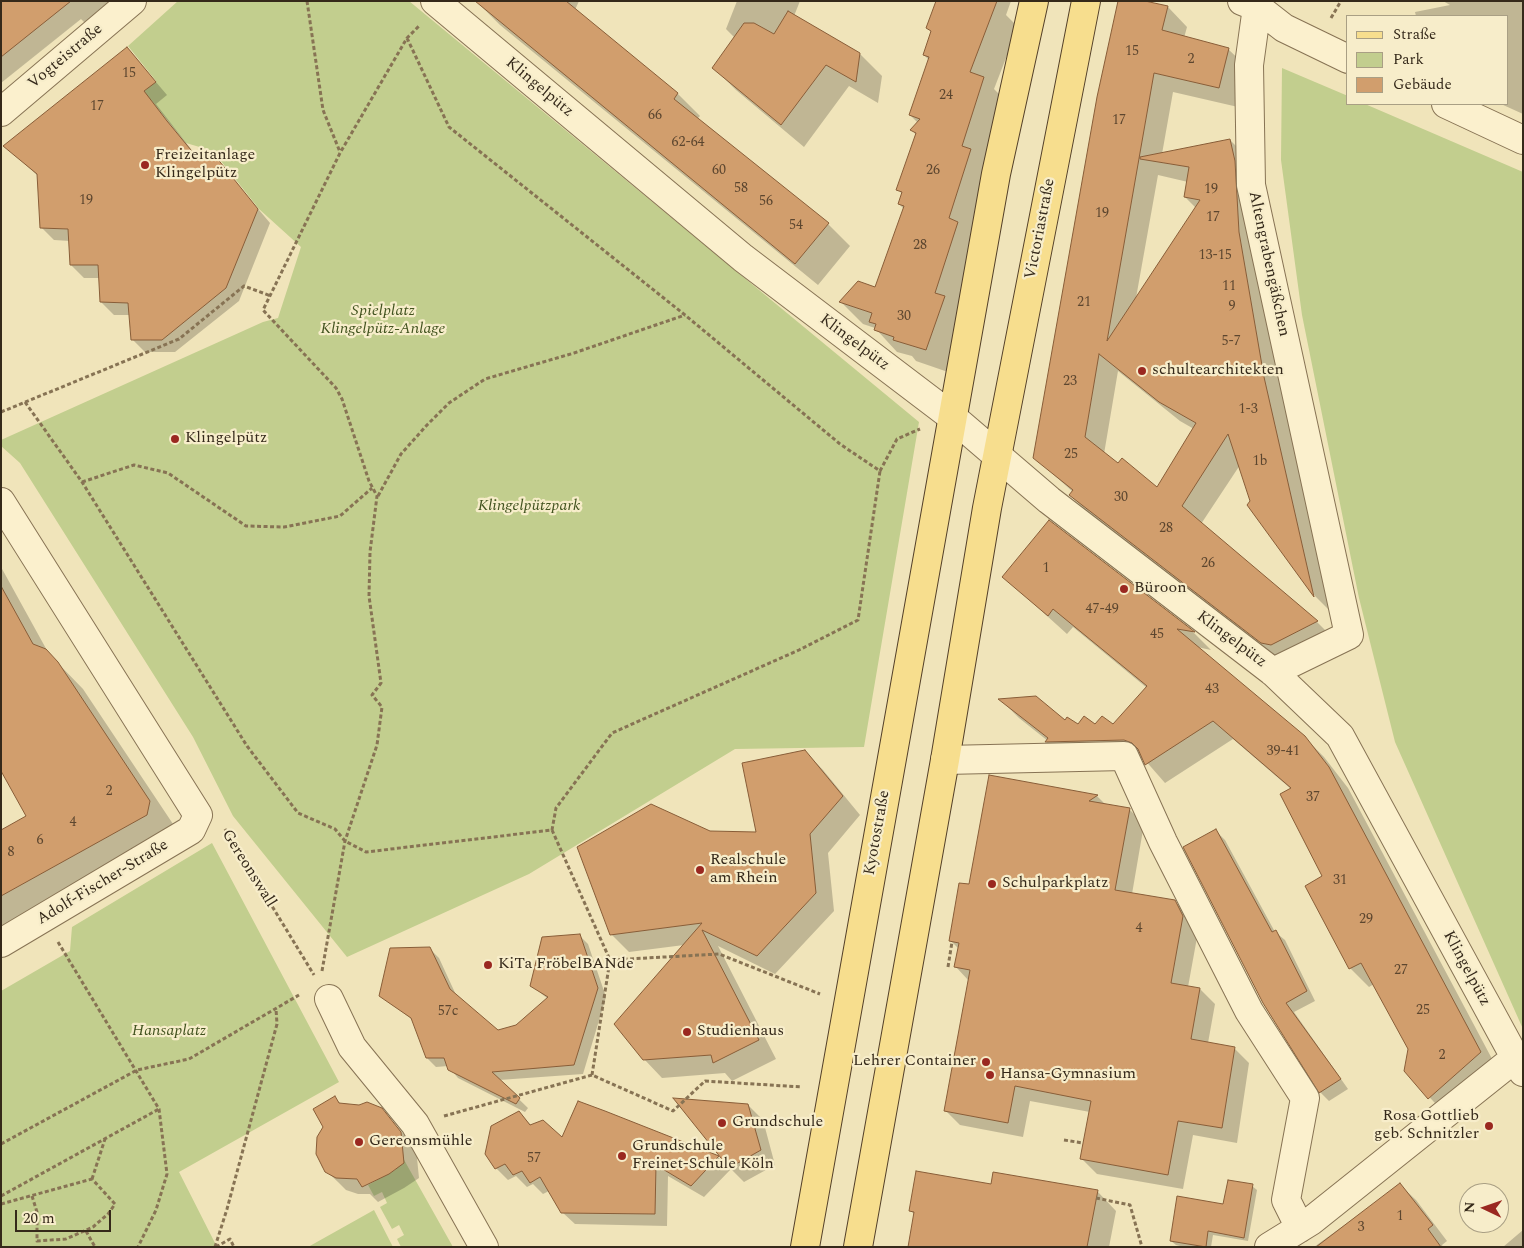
<!DOCTYPE html>
<meta charset="utf-8">
<style>
body{margin:0}
#map{position:relative;width:1524px;height:1248px;overflow:hidden;background:#f0e4ba;font-family:Spectral,serif}
canvas{display:block}
.frame{position:absolute;inset:0;border:2px solid #35291a;pointer-events:none}
.legend{position:absolute;left:1346px;top:15px;width:162px;height:90px;box-sizing:border-box;background:#f7edca;border:1px solid #a99f84;margin:0;padding:6px 9px;list-style:none;font-size:15px;color:#35291a}
.legend li{display:flex;align-items:center;gap:10px;height:25px}
.legend b{width:25px;border:1px solid #a99f84}
.north{position:absolute;left:1459px;top:1183px;width:50px;height:50px;box-sizing:border-box;background:#f7edca;border:1px solid #a99f84;border-radius:50%;rotate:273deg;font-size:14px;font-weight:700;line-height:20px;text-align:center;color:#35291a}
.north::after{content:'';display:block;margin:auto;width:18px;height:22px;background:#9a2820;clip-path:polygon(50% 0,100% 100%,50% 72%,0 100%)}
.scale{position:absolute;left:15px;top:1210px;width:96px;height:22px;box-sizing:border-box;border:2px solid #35291a;border-top:0;padding-left:6px;font-size:15px;line-height:18px;white-space:nowrap;color:#35291a;-webkit-text-stroke:4px #f7edca;paint-order:stroke}
</style>
<div id="map">
<canvas width="1524" height="1248"></canvas>
<div class="frame"></div>
<ul class="legend">
<li><b style="height:6px;background:#f7de8e"></b>Straße</li>
<li><b style="height:14px;background:#c2ce8e"></b>Park</li>
<li><b style="height:14px;background:#d19e6d"></b>Gebäude</li>
</ul>
<div class="north">N</div>
<div class="scale">20 m</div>
</div>
<script>
const c = document.querySelector('canvas').getContext('2d');
c.lineJoin = 'round';
function paint(path, color) { c.fillStyle = color; c.fill(path, 'evenodd'); }
const toPath = rows => new Path2D(rows.map(r => 'M' + r).join(''));
function strokePath(path, color, width, dash) { c.strokeStyle = color; c.lineWidth = width; c.lineCap = dash ? 'butt' : 'round'; c.setLineDash(dash || []); c.stroke(path); }
function drawText(font, color, halo, rows, align = 'center') {
  c.font = font + ' Spectral,serif'; c.lineWidth = 4.5; c.setLineDash([]); c.textBaseline = 'middle'; c.strokeStyle = halo; c.fillStyle = color; for (const [text, x, y, turn = 0] of rows) {
    c.save(); c.translate(x, y); c.rotate((+turn || 0) * Math.PI / 180); c.textAlign = isNaN(turn) ? turn : align; if (halo) c.strokeText(text, 0, 0); c.fillText(text, 0, 0); c.restore();
  }
}
paint(toPath([
 [178,1,409,1,919,422,864,747,735,749,529,874,347,957,233,816,193,737,20,463,1,446,1,440,263,322,278,318,301,247,259,209,213,151,186,143,151,100,147,99,142,93,156,81,128,46],
 [1282,68,1348,96,1348,104,1365,104,1523,172,1523,1029,1395,742,1359,598,1302,315,1281,160],
 [212,843,339,1082,179,1172,217,1247,1,1247,1,991,70,951,72,927],
 [403,1158,453,1247,401,1247,397,1239,404,1235,399,1225,392,1229,380,1207,387,1203,382,1192,374,1196,368,1185,395,1170],
 [374,1210,393,1247,308,1247]
]), '#c2ce8e');
paint(toPath([
 [1,1,108,1,121,17,98,36,81,19,1,83],
 [479,1,579,1,575,10,678,94,700,116,697,119,828,224,850,246,818,285,500,25,478,3],
 [737,1,800,1,794,16,860,54,882,76,878,103,849,86,804,147,736,90,714,68,735,38,726,29],
 [938,1,1011,1,1006,15,1018,27,994,89,1005,100,948,372,916,361,912,356,897,352,875,328,863,324,841,302,876,289,904,209,899,204,902,194,898,189,916,135,912,130,918,123,910,115,929,60,924,55,932,32,928,28],
 [1443,1,1523,1,1523,114,1501,104,1508,104,1508,16,1416,16,1415,12,1450,5],
 [1168,7,1187,27,1184,38,1228,49,1248,68,1238,107,1173,92,1162,154,1230,140,1249,159,1258,252,1283,397,1332,613,1315,596,1249,505,1252,501,1240,465,1201,524,1317,622,1336,641,1282,662,1090,515,1070,495,1073,492,1034,457],
 [1158,175,1188,182,1185,197,1196,208,1136,298],
 [1118,371,1180,421,1194,429,1158,489,1118,465,1104,454],
 [127,48,167,95,156,104,201,162,211,153,270,223,239,301,175,352,145,352,132,339,130,315,114,315,101,302,100,278,84,278,71,265,70,241,54,240,41,227,38,176,5,146],
 [1049,522,1194,633,1211,650,1197,647,1304,737,1324,757,1348,788,1499,1072,1448,1117,1405,1071,1409,1049,1374,984,1369,987,1350,968,1324,877,1291,789,1233,739,1165,783,1144,759,1065,761,1046,742,1048,741,1019,718,1001,700,1078,725,1113,726,1147,688,1073,627,1067,634,1004,577],
 [1,567,49,654,83,689,175,827,1,936,1,831,28,817,1,722],
 [805,751,823,770,860,815,828,853,834,911,775,974,718,946,776,1059,732,1081,725,1073,662,1078,644,1059,684,945,629,952,611,934,710,832,757,834],
 [990,777,1097,796,1106,805,1129,809,1144,824,1132,894,1174,901,1190,916,1198,932,1188,987,1200,989,1215,1004,1208,1043,1234,1048,1249,1063,1237,1143,1193,1135,1183,1189,1097,1174,1082,1159,1090,1112,1030,1101,1023,1137,960,1125,945,1110,969,981,956,967,959,949,950,940,970,886],
 [1216,831,1225,840,1275,932,1285,940,1315,1001,1294,1012,1348,1089,1329,1101,1320,1092],
 [579,935,588,944,606,997,583,1074,499,1080,528,1108,525,1112,458,1078,448,1066,436,1067,427,1058,414,1021,380,995,430,949,439,958,457,997,498,1031,516,1026,548,999,532,986],
 [335,1098,342,1105,381,1109,416,1148,419,1178,404,1188,378,1202,370,1194,358,1194,346,1190,338,1182,322,1167,317,1153],
 [579,1102,718,1157,723,1162,748,1105,763,1120,775,1165,744,1182,731,1169,704,1197,668,1176,667,1226,575,1224,562,1212,549,1191,543,1194,533,1184,527,1187,516,1176,508,1180,496,1168,519,1113,532,1126,562,1139],
 [1400,1185,1416,1200,1447,1241,1442,1245,1443,1247,1314,1247],
 [1252,1186,1257,1190,1248,1241,1213,1235,1211,1247,1184,1247,1176,1245,1171,1241],
 [1097,1191,1116,1211,1109,1247,909,1247,915,1215,910,1210],
 [1523,1230,1523,1247,1503,1247]
]), '#0003');
const building = toPath([
 [1,1,71,1,1,57,1,1],
 [475,1,566,1,678,93,674,99,829,223,795,264,475,1],
 [936,1,997,1,970,72,984,77,962,146,971,149,949,218,958,222,935,293,945,296,926,350,893,340,894,337,874,330,876,324,869,322,872,313,839,302,858,281,875,287,904,206,898,204,902,192,896,190,916,133,910,130,920,119,909,115,929,57,923,55,931,31,926,28,936,1],
 [1118,1,1145,1,1168,6,1162,30,1229,48,1219,88,1154,73,1107,341,1200,200,1184,197,1189,167,1140,159,1140,157,1230,139,1235,161,1239,232,1264,377,1314,597,1247,505,1250,501,1228,434,1182,506,1318,621,1271,645,1261,643,1069,495,1073,490,1033,458,1097,97,1118,1],
 [1099,354,1159,402,1196,423,1157,487,1122,458,1118,463,1085,437,1099,354],
 [788,11,860,53,856,82,826,65,781,125,712,68,744,23,754,23,774,34,788,11],
 [127,47,156,82,144,91,167,121,200,161,212,152,258,209,226,288,162,340,131,340,128,303,100,302,98,265,70,265,68,229,40,228,37,174,3,146,127,47],
 [1049,520,1195,632,1177,629,1305,736,1329,767,1481,1052,1428,1099,1404,1071,1408,1049,1361,963,1349,969,1305,886,1322,876,1280,794,1291,788,1213,721,1145,765,1138,749,1132,743,1124,740,1045,742,1048,738,998,699,1036,696,1065,720,1067,717,1078,724,1084,716,1095,724,1102,716,1113,724,1147,686,1053,609,1048,616,1002,577,1049,520],
 [1,586,33,644,46,649,58,662,150,801,147,815,1,896,1,830,26,816,1,771,1,586],
 [805,750,843,796,810,834,816,893,757,956,702,930,759,1040,713,1063,711,1055,643,1060,614,1024,702,923,610,935,577,847,651,804,710,831,756,832,742,763,805,750],
 [989,775,1098,795,1089,801,1130,808,1115,890,1175,900,1183,916,1171,983,1200,988,1191,1039,1235,1047,1222,1128,1178,1121,1168,1175,1080,1159,1091,1101,1015,1086,1008,1123,944,1111,970,970,954,967,959,943,949,941,959,883,969,884,989,775],
 [1216,829,1272,932,1276,930,1307,991,1286,1003,1341,1079,1319,1093,1263,1003,1183,847,1216,829],
 [580,934,598,988,574,1065,492,1072,520,1098,516,1104,448,1070,444,1058,426,1058,411,1018,379,996,390,948,430,947,450,989,498,1030,516,1025,548,997,530,986,542,937,580,934],
 [335,1096,339,1103,359,1105,367,1102,382,1108,401,1132,404,1163,389,1174,362,1187,357,1179,336,1178,325,1172,316,1154,317,1137,323,1127,313,1109,335,1096],
 [673,1098,748,1104,761,1150,729,1168,673,1098],
 [578,1101,605,1111,719,1156,691,1186,656,1165,655,1214,561,1213,540,1177,530,1183,522,1171,513,1175,505,1164,495,1169,485,1154,491,1126,519,1111,530,1125,543,1120,562,1137,578,1101],
 [916,1171,991,1184,993,1172,1098,1190,1087,1247,908,1247,914,1212,909,1211,916,1171],
 [1228,1180,1253,1184,1244,1238,1208,1231,1206,1247,1170,1241,1177,1196,1223,1204,1228,1180],
 [1400,1183,1433,1225,1428,1229,1441,1247,1316,1247,1400,1183]
]);
paint(building, '#d19e6d');
strokePath(building, '#885d38', 1);
const minor = toPath([
 [435,1,743,258,951,416,1049,500,1273,672,1340,736,1523,1072],
 [1242,1,1257,7,1284,28,1348,59],
 [1257,7,1249,65,1251,185,1349,635,1273,672],
 [1446,104,1523,140],
 [1,112,132,1],
 [1,502,198,815,191,830,1,943],
 [945,760,1124,756,1163,842,1249,1011,1305,1098,1286,1200,1300,1228],
 [329,999,352,1047,415,1124,484,1247],
 [1269,1247,1311,1221,1514,1059]
]);
const major = toPath([
 [805,1247,996,174,1034,1],
 [858,1247,945,760,987,508,1086,1]
]);
strokePath(minor, '#877354', 30);
strokePath(major, '#544029', 30);
strokePath(toPath([
 [307,1,323,110,340,152],
 [1331,18,1341,1],
 [407,38,449,127,685,315,840,444,880,471,897,439,920,429],
 [25,402,82,482,247,746,298,813,335,829,345,841,366,852,552,830,556,808,612,733,799,650,858,620,880,471],
 [1,412,179,339,244,286,271,296],
 [82,482,134,465,168,473,246,526,284,527,340,516,372,488],
 [378,496,401,454,427,425,449,403,485,379,574,353,685,315],
 [225,829,314,975],
 [552,830,610,960],
 [58,942,159,1109,167,1174,156,1210,138,1247],
 [948,967,952,942],
 [322,971,345,841,377,745,382,707,372,695,381,683,369,596,370,552,377,496,369,481,342,399,336,388,263,310,340,153,407,38,419,26],
 [592,1075,610,960,719,954,820,994],
 [444,1116,592,1075,673,1111,705,1081,802,1087],
 [1064,1140,1083,1143],
 [1,1144,137,1070,189,1059,299,995],
 [92,1179,105,1139],
 [1,1196,159,1109],
 [32,1196,37,1212,37,1241,66,1239,93,1227,108,1214,115,1204,92,1179],
 [1096,1198,1130,1205,1142,1247],
 [1,1204,92,1179],
 [86,1231,95,1247],
 [215,1247,227,1209,277,1024,276,1009],
 [216,1247,230,1239,234,1247]
]), '#877354', 3, [4, 2.5]);
strokePath(minor, '#fbf0cd', 28);
strokePath(major, '#f7de8e', 28);
for (const [x, y, r, color] of [
 [145,165,5,"#9a2820"],
 [1142,371,5,"#9a2820"],
 [175,439,5,"#9a2820"],
 [1124,589,5,"#9a2820"],
 [700,870,5,"#9a2820"],
 [992,884,5,"#9a2820"],
 [488,965,5,"#9a2820"],
 [687,1032,5,"#9a2820"],
 [986,1062,5,"#9a2820"],
 [990,1075,5,"#9a2820"],
 [722,1123,5,"#9a2820"],
 [1489,1126,5,"#9a2820"],
 [359,1142,5,"#9a2820"],
 [622,1156,5,"#9a2820"]
]) { const dot = new Path2D(); dot.arc(x, y, r, 0, 2 * Math.PI); c.fillStyle = color; c.fill(dot); strokePath(dot, '#f7edca', 2); }
drawText('14px', '#5c462f', null, [
 ["15",1132,52],
 ["2",1191,60],
 ["15",129,74],
 ["24",946,96],
 ["17",97,107],
 ["66",655,116],
 ["17",1119,121],
 ["62-64",688,143],
 ["60",719,171],
 ["26",933,171],
 ["58",741,189],
 ["19",1211,190],
 ["19",86,201],
 ["56",766,202],
 ["19",1102,214],
 ["17",1213,218],
 ["54",796,226],
 ["28",920,246],
 ["13-15",1215,256],
 ["11",1229,287],
 ["21",1084,303],
 ["9",1232,307],
 ["30",904,317],
 ["5-7",1231,342],
 ["23",1070,382],
 ["1-3",1248,410],
 ["25",1071,455],
 ["1b",1260,462],
 ["30",1121,498],
 ["28",1166,529],
 ["26",1208,564],
 ["1",1046,569],
 ["47-49",1102,610],
 ["45",1157,635],
 ["43",1212,690],
 ["39-41",1283,752],
 ["2",109,792],
 ["37",1313,798],
 ["4",73,823],
 ["6",40,841],
 ["8",11,853],
 ["31",1340,881],
 ["29",1366,920],
 ["4",1139,929],
 ["27",1401,971],
 ["25",1423,1011],
 ["57c",448,1012],
 ["2",1442,1056],
 ["57",534,1159],
 ["1",1400,1217],
 ["3",1361,1228]
]);
drawText('16px', '#35291a', '#f7edca', [
 ["Vogteistraße",66,57,-40],
 ["Klingelpütz",539,88,40],
 ["Victoriastraße",1041,229,-79],
 ["Altengrabengäßchen",1268,264,78],
 ["Klingelpütz",854,343,37],
 ["Klingelpütz",1231,640,37],
 ["Kyotostraße",878,833,-80],
 ["Gereonswall",248,869,58],
 ["Adolf-Fischer-Straße",103,883,-31],
 ["Klingelpütz",1466,969,62]
]);
drawText('16px', '#35291a', '#f7edca', [
 ["Freizeitanlage",155,156],
 ["Klingelpütz",155,174],
 ["schultearchitekten",1152,371],
 ["Klingelpütz",185,439],
 ["Büroon",1134,589],
 ["Realschule",710,861],
 ["am Rhein",710,879],
 ["Schulparkplatz",1002,884],
 ["KiTa FröbelBANde",498,965],
 ["Studienhaus",697,1032],
 ["Lehrer Container",976,1062,"right"],
 ["Hansa-Gymnasium",1000,1075],
 ["Rosa Gottlieb",1479,1117,"right"],
 ["geb. Schnitzler",1479,1135,"right"],
 ["Grundschule",732,1123],
 ["Gereonsmühle",369,1142],
 ["Grundschule",632,1147],
 ["Freinet-Schule Köln",632,1165]
], 'left');
drawText('italic 16px', '#42531f', '#f7edca', [
 ["Spielplatz",383,312],
 ["Klingelpütz-Anlage",383,330],
 ["Klingelpützpark",529,507],
 ["Hansaplatz",169,1032]
]);
</script>
